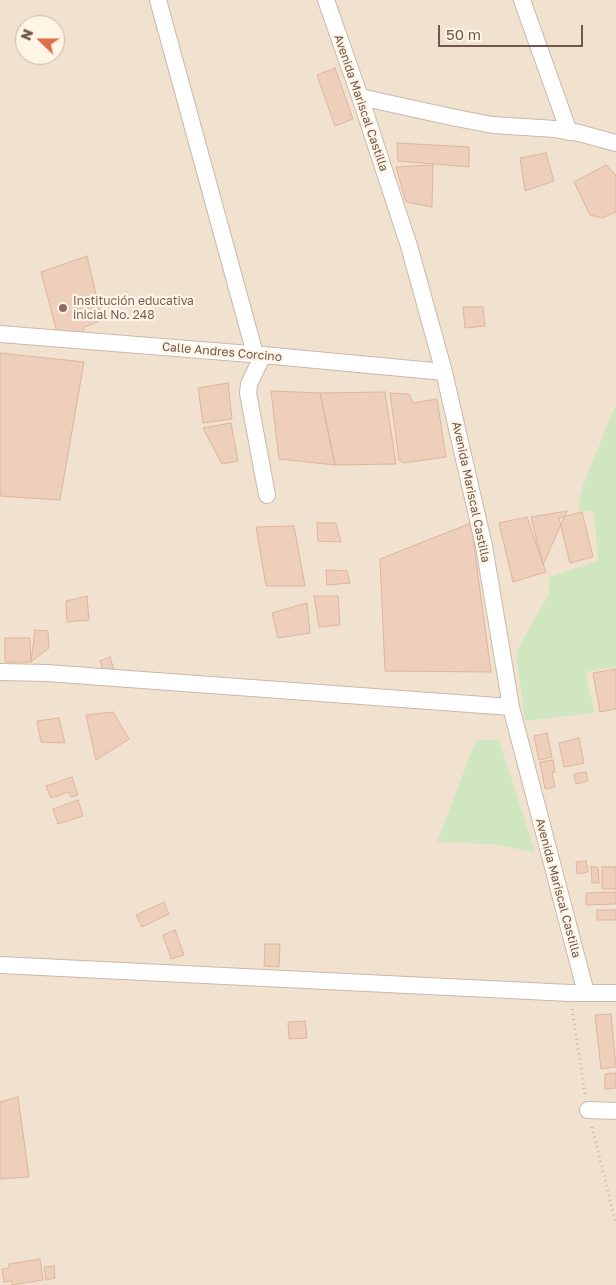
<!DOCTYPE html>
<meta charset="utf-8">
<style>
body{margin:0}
#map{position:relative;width:616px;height:1285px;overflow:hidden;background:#faf0e1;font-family:"Golos Text",sans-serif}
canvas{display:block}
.north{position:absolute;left:15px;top:15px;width:50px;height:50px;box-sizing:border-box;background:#fef5e7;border:1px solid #c5b6a8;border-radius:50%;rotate:292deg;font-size:14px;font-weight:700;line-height:20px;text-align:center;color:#6f574a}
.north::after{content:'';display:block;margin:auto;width:18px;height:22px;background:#dd6d4d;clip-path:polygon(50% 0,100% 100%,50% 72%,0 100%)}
.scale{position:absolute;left:438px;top:25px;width:145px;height:22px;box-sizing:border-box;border:2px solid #6f574a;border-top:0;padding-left:6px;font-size:15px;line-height:18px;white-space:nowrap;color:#6f574a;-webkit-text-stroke:4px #fef5e7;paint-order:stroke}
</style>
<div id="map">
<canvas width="616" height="1285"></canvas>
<div class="north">N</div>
<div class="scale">50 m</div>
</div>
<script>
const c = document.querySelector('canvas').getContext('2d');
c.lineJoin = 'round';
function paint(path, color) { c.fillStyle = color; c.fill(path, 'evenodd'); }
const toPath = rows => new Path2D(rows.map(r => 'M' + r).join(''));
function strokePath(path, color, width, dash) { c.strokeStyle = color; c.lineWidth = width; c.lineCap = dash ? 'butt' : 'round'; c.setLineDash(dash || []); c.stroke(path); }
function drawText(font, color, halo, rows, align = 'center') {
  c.font = font + ' "Golos Text",sans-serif'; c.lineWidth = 4.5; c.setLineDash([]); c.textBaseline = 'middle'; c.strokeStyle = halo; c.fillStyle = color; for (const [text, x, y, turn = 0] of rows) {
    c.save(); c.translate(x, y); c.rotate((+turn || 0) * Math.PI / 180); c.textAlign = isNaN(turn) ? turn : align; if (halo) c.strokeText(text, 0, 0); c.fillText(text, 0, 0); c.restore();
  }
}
paint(toPath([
 [0,0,616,0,616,1285,0,1285],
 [25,25,55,25,55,55,25,55]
]), '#f1e2d0');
paint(toPath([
 [616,404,616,667,585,672,595,713,525,721,516,652,549,594,549,577,598,561,594,512,579,510,580,493],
 [476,740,499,740,535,852,491,844,437,842]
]), '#d0e6c1');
const building = toPath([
 [335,68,353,119,335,126,317,75,335,68],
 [397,143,469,147,469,167,398,161,397,143],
 [546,153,554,181,525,191,520,158,546,153],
 [433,165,432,207,406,202,396,167,433,165],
 [606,165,616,175,616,212,602,218,590,215,574,182,606,165],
 [87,256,102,320,84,327,83,340,58,336,41,272,87,256],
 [463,307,483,307,485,326,465,328,463,307],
 [0,353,84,362,60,500,0,496,0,353],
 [228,383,232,419,203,423,198,388,228,383],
 [271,391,320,393,335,465,279,459,271,391],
 [385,392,396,464,335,465,320,393,385,392],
 [390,393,409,394,413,403,437,399,446,457,403,463,399,460,390,393],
 [231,423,238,461,222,464,203,428,231,423],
 [567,511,543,565,531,517,567,511],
 [582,512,593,557,570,563,559,518,582,512],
 [527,517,546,572,513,582,499,523,527,517],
 [317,523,336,523,341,542,318,541,317,523],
 [471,523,491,672,385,671,380,559,471,523],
 [294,526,305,586,266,586,256,527,294,526],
 [326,570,347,571,350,583,327,585,326,570],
 [87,596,89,620,67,622,66,601,87,596],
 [314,596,338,596,340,625,319,627,314,596],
 [307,603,310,633,278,638,272,613,307,603],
 [35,630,48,631,49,648,31,662,35,630],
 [5,638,30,638,31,662,5,662,5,638],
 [110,657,115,673,105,676,100,661,110,657],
 [616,669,616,709,600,712,593,673,616,669],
 [113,712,129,739,96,760,86,715,113,712],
 [59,718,65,743,41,742,37,721,59,718],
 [547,733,552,757,539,760,534,736,547,733],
 [579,738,584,763,564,767,559,743,579,738],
 [553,760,555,772,552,773,555,787,545,789,540,762,553,760],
 [586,772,588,781,576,784,574,774,586,772],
 [72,777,78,795,71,797,69,792,51,798,46,786,72,777],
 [78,800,83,816,58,824,53,809,78,800],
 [586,861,588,872,577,874,576,862,586,861],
 [591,867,598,867,599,883,592,883,591,867],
 [602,867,616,867,616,889,602,889,602,867],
 [616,892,616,904,586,905,586,893,616,892],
 [164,902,169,914,142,927,136,915,164,902],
 [597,910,616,910,616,920,597,920,597,910],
 [175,930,184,955,171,959,163,935,175,930],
 [265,944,280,944,279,967,264,966,265,944],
 [611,1014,616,1067,601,1069,595,1015,611,1014],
 [305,1021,307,1038,289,1039,288,1022,305,1021],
 [616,1073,616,1088,605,1089,605,1074,616,1073],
 [18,1097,29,1177,0,1179,0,1102,18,1097],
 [40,1259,43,1280,12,1285,12,1281,4,1282,2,1269,9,1268,9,1264,40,1259],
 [54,1266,55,1278,46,1280,44,1267,54,1266]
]);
paint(building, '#eecfbb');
strokePath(building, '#dfb59c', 1);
const minor = toPath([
 [158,0,255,354],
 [326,0,360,97,409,246,444,372,484,546,511,707,586,993],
 [522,0,569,132],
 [360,97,456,118,493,125,555,129,579,133,616,143],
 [0,334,263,355,444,372],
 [263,355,249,384,248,393,267,495],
 [0,672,47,673,511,707],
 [0,965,570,993,616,993],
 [588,1110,616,1111]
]);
strokePath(minor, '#cab8a9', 18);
strokePath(toPath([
 [572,1009,585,1094],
 [592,1127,616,1224]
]), '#d2b29e', 3, [1, 4]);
strokePath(minor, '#fff', 16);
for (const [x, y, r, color] of [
 [63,308,5,"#8d6e63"]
]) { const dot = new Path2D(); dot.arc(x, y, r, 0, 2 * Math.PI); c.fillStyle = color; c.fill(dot); strokePath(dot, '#fef5e7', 2); }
drawText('12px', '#6f574a', '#fef5e7', [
 ["Avenida Mariscal Castilla",361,103,71],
 ["Calle Andres Corcino",222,352,5],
 ["Avenida Mariscal Castilla",471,492,78],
 ["Avenida Mariscal Castilla",558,888,75]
]);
drawText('12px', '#785e54', '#fef5e7', [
 ["Institución educativa",73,301],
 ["inicial No. 248",73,315]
], 'left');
</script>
